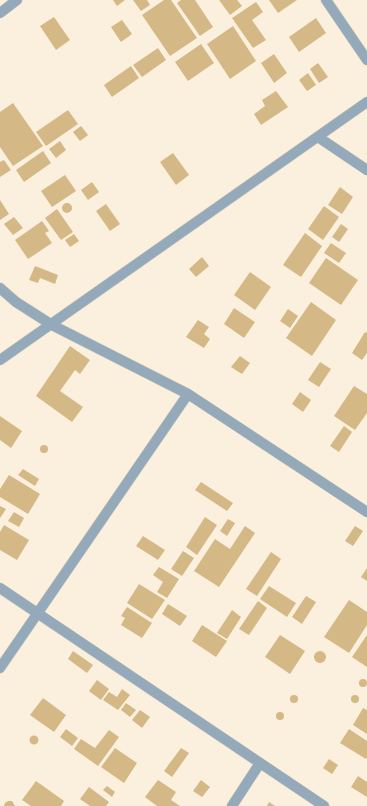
<!DOCTYPE html>
<style>
body{margin:0}
canvas{display:block;background:#fbf0dd}
</style>
<canvas width="367" height="806"></canvas>
<script>
const c = document.querySelector('canvas').getContext('2d');
c.lineJoin = 'round';
function paint(path, color) { c.fillStyle = color; c.fill(path, 'evenodd'); }
const toPath = rows => new Path2D(rows.map(r => 'M' + r).join(''));
function strokePath(path, color, width, dash) { c.strokeStyle = color; c.lineWidth = width; c.lineCap = dash ? 'butt' : 'round'; c.setLineDash(dash || []); c.stroke(path); }
paint(toPath([
 [113,0,125,0,117,6],
 [133,0,147,0,150,5,141,11],
 [164,0,171,0,197,38,170,56,142,15],
 [181,0,195,0,213,27,200,36,177,3],
 [219,0,237,0,242,6,230,15],
 [269,0,297,0,278,13],
 [256,2,263,12,252,20,266,40,253,48,232,18],
 [54,17,70,40,56,50,40,26],
 [316,18,326,33,299,52,289,37],
 [122,20,132,34,121,42,111,27],
 [233,26,256,61,230,79,207,44],
 [201,44,214,63,188,81,175,62],
 [158,48,166,60,142,77,133,65],
 [274,54,287,73,274,83,261,63],
 [318,63,328,77,319,83,310,69],
 [131,66,139,78,112,97,104,85],
 [308,73,316,85,307,91,299,80],
 [276,91,288,107,261,125,254,114,265,106,262,100],
 [13,103,43,146,13,166,0,147,0,112],
 [68,110,78,124,46,146,36,132],
 [81,126,88,135,80,141,73,132],
 [60,141,66,150,56,158,49,149],
 [43,151,51,163,24,182,16,170],
 [173,153,189,175,176,185,160,162],
 [4,160,11,170,0,177,0,162],
 [65,175,76,191,52,207,41,191],
 [92,182,99,192,88,200,81,190],
 [340,187,353,197,342,214,328,205],
 [0,200,9,214,0,220],
 '62 208a5 5 0 1 1 10 0a5 5 0 1 1-10 0Z',
 [106,204,120,224,110,231,96,211],
 [324,206,339,217,323,240,308,229],
 [57,209,73,232,61,240,45,218],
 [14,217,23,228,13,235,4,224],
 [42,221,49,231,45,233,52,243,28,259,15,240],
 [341,224,348,229,339,242,332,237],
 [305,233,322,246,301,277,283,265],
 [74,234,79,241,70,247,65,240],
 [331,243,346,253,339,263,324,253],
 [202,257,209,266,196,277,189,269],
 [326,258,358,280,341,305,309,283],
 [35,266,58,275,55,284,40,278,38,283,29,280],
 [250,272,271,287,255,310,234,295],
 [311,302,336,320,312,356,286,338],
 [234,308,255,322,244,338,224,324],
 [288,309,298,316,290,328,280,321],
 [198,320,209,327,204,334,210,339,204,348,186,337],
 [365,332,367,333,367,353,362,360,352,353],
 [70,346,90,360,80,374,75,370,60,391,83,407,72,422,36,396],
 [240,356,250,363,242,374,231,367],
 [320,362,331,369,319,387,308,380],
 [354,386,367,394,367,413,355,430,334,416],
 [300,392,311,400,303,412,292,404],
 [0,416,22,431,11,448,0,440],
 [344,426,352,432,339,452,330,446],
 '40 449a4 4 0 1 1 8 0a4 4 0 1 1-8 0Z',
 [23,469,39,479,35,486,18,475],
 [9,475,40,494,28,514,0,497,0,489],
 [201,482,233,503,227,511,195,490],
 [0,506,6,509,0,518],
 [14,512,24,518,19,527,8,521],
 [205,517,217,525,197,555,186,547],
 [228,519,235,523,227,536,220,531],
 [4,525,29,540,17,560,0,550,0,532],
 [245,526,255,533,219,587,194,571,215,539,230,549],
 [355,526,363,531,353,546,345,541],
 [143,536,165,550,158,560,136,546],
 [183,551,194,558,182,576,171,569],
 [271,552,281,559,257,596,246,589],
 [159,567,179,579,167,598,157,592,163,582,153,575],
 [367,568,367,581,361,577],
 [139,584,165,600,152,619,127,603],
 [269,586,296,603,287,617,260,599],
 [306,596,316,602,302,624,292,617],
 [349,600,367,612,367,625,349,653,324,637],
 [258,601,267,608,249,635,239,629],
 [168,604,187,616,180,626,162,614],
 [127,607,152,623,142,638,121,625,125,618,121,616],
 [232,610,241,617,227,639,217,633],
 [202,625,227,641,216,657,192,641],
 [280,635,305,651,290,674,265,657],
 [367,635,367,667,352,657],
 '314 657a6 6 0 1 1 12 0a6 6 0 1 1-12 0Z',
 [73,651,93,665,87,673,68,659],
 '359 683a4 4 0 1 1 8 0a4 4 0 1 1-8 0Z',
 [97,680,109,689,101,700,89,691],
 [122,689,130,695,118,710,103,700,109,692,117,697],
 '290 699a4 4 0 1 1 8 0a4 4 0 1 1-8 0Z',
 '351 699a4 4 0 1 1 8 0a4 4 0 1 1-8 0Z',
 [43,698,66,715,54,732,30,715],
 [126,703,136,710,130,717,121,710],
 [363,708,367,710,367,734,353,725],
 [140,710,150,717,142,728,132,720],
 '276 716a4 4 0 1 1 8 0a4 4 0 1 1-8 0Z',
 [66,729,78,738,72,746,60,737],
 [349,729,367,741,367,757,366,759,340,743],
 [109,730,119,737,98,766,74,749,81,739,95,748],
 '29.5 740a4.5 4.5 0 1 1 9 0a4.5 4.5 0 1 1-9 0Z',
 [115,748,137,763,124,783,101,767],
 [181,748,189,753,172,777,164,771],
 [329,759,338,765,332,774,323,768],
 [358,776,367,782,367,797,351,787],
 [158,780,176,792,171,800,180,806,157,806,145,797],
 [201,780,210,787,202,797,193,791],
 [36,781,64,801,61,806,31,806,22,800],
 [107,786,115,792,112,797,103,790],
 [89,787,109,802,106,806,90,806,80,799],
 [8,801,12,801,15,806,4,806,5,803],
 [269,802,275,806,267,806]
]), '#d4b886');
const minor = toPath([
 [326,0,367,60],
 [0,13,17,0],
 [318,137,367,170],
 [0,288,16,302,52,325,188,394,367,512],
 [0,360,367,102],
 [0,588,324,806],
 [0,668,188,394],
 [232,806,260,763]
]);
strokePath(minor, '#d8cebd', 11);
strokePath(minor, '#94a9b9', 10);
</script>
